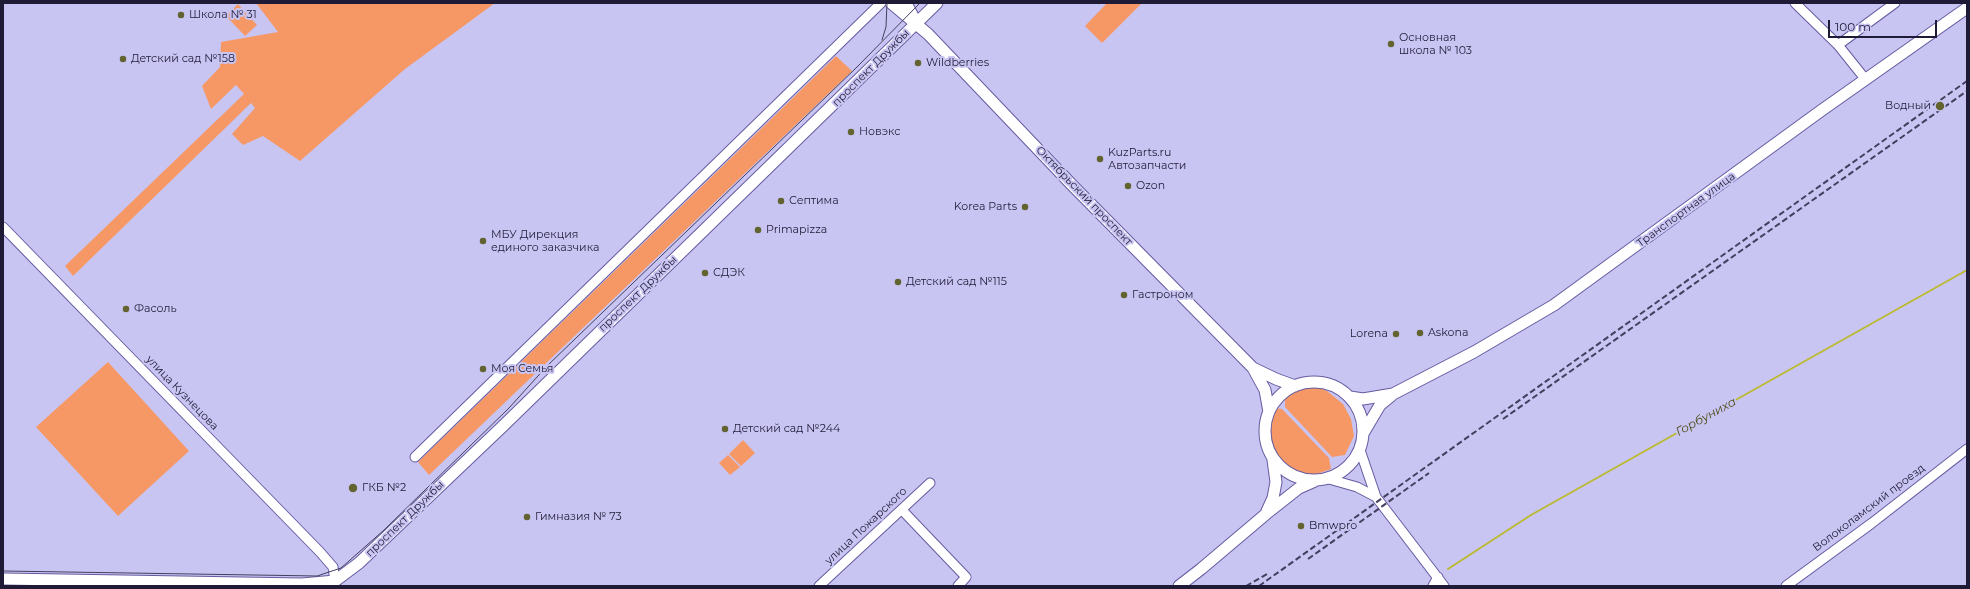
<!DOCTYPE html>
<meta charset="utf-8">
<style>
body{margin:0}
#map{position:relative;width:1970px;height:589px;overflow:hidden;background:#c9c5f3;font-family:Montserrat,sans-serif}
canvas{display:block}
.frame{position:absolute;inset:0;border:4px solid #1f1b37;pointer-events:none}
.scale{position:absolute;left:1828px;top:20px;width:109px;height:18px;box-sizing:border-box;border:2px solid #1f1b37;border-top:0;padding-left:5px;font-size:12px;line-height:14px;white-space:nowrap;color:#1f1b37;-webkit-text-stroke:3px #c9c5f3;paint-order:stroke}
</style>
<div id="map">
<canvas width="1970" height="589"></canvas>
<div class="frame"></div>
<div class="scale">100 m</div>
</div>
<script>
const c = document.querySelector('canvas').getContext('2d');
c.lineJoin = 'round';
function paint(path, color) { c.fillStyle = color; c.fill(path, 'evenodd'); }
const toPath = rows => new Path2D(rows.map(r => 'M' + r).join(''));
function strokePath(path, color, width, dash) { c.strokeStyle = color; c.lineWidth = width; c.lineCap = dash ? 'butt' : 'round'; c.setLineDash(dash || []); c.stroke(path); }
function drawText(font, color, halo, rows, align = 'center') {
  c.font = font + ' Montserrat,sans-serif'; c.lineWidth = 4; c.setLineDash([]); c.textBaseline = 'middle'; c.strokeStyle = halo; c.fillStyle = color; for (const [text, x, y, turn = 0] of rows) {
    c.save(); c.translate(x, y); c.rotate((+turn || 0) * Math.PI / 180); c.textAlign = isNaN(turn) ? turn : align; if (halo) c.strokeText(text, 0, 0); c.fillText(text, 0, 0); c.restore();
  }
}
paint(toPath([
 [256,3,495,3,405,69,300,161,263,136,243,145,232,134,255,108,251,103,73,276,65,266,244,94,236,85,211,109,202,86,220,67,221,42,278,32],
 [1107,3,1141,4,1102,43,1085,26],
 [238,4,257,25,245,36,226,16],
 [836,56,852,71,429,475,418,462],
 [108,362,189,451,118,516,36,427],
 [1315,386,1327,391,1343,404,1351,419,1354,436,1345,455,1332,457,1285,407,1285,396,1293,391],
 [1275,408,1282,409,1329,458,1331,469,1317,474,1299,474,1283,465,1273,451,1269,435,1270,420],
 [743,440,755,453,741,466,729,454],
 [728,455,740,467,730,475,719,463]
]), '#f69865');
strokePath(toPath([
 [1448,569,1531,515,1967,270]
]), '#bbba31', 2);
const minor = toPath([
 [1795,3,1838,45,1866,80],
 [1838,45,1895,3],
 [3,227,320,552,333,567,335,581],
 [1360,450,1376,497,1444,586],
 [415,457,881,3],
 [1329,479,1357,487,1376,497],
 [902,510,966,577,958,586],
 [819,586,930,483],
 [1433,586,1438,577],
 [1786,586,1872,523,1967,449]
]);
const major = toPath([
 [891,3,928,34,1072,185,1253,368,1265,390,1269,412],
 [906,3,916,22],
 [1253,368,1276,379,1295,386],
 '1265 431a49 49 0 1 1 98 0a49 49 0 1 1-98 0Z',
 [1350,397,1363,399,1393,394,1474,352,1554,305,1822,110,1967,8],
 [1364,432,1380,405,1391,396],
 [1267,511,1273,498,1276,482,1273,460],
 [3,579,302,584,335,581,359,563,503,426,937,3],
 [1179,586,1201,569,1266,514,1299,488,1315,481]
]);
strokePath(minor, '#655ba0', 11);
strokePath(major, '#655ba0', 13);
strokePath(minor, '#fff', 9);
strokePath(major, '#fff', 11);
strokePath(toPath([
 [882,40,886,27,887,3],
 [3,571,317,576,341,568,384,530,509,408,547,366,857,67,920,3]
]), '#433f5f', 1);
strokePath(toPath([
 [1503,419,1967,91],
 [1308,559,1429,473],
 [1246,586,1269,573],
 [1259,586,1967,81]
]), '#433f5f', 2, [6, 3]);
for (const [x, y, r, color] of [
 [181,15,4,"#636330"],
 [1391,44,4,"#636330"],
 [123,59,4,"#636330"],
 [918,63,4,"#636330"],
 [1940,106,5,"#636330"],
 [851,132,4,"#636330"],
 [1100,159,4,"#636330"],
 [1128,186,4,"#636330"],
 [781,201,4,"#636330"],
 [1025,207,4,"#636330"],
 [758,230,4,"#636330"],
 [483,241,4,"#636330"],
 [705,273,4,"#636330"],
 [898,282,4,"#636330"],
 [1124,295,4,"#636330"],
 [126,309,4,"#636330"],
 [1420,333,4,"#636330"],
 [1396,334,4,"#636330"],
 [483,369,4,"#636330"],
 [725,429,4,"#636330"],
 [353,488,5,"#636330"],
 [527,517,4,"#636330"],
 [1301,526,4,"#636330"]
]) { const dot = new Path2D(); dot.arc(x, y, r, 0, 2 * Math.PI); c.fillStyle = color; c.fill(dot); strokePath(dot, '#c9c5f3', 1.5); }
drawText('11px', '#1f1b37', '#c9c5f3', [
 ["Школа № 31",189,15],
 ["Основная",1399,38],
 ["школа № 103",1399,51],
 ["Детский сад №158",131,59],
 ["Wildberries",926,63],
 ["Водный",1931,106,"right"],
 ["Новэкс",859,132],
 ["KuzParts.ru",1108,153],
 ["Автозапчасти",1108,166],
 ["Ozon",1136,186],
 ["Септима",789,201],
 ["Korea Parts",1017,207,"right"],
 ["Primapizza",766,230],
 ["МБУ Дирекция",491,235],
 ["единого заказчика",491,248],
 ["СДЭК",713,273],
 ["Детский сад №115",906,282],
 ["Гастроном",1132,295],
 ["Фасоль",134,309],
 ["Askona",1428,333],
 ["Lorena",1388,334,"right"],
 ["Моя Семья",491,369],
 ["Детский сад №244",733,429],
 ["ГКБ №2",362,488],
 ["Гимназия № 73",535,517],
 ["Bmwpro",1309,526]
], 'left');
drawText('11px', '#1f1b37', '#c9c5f3', [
 ["проспект Дружбы",871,68,-45],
 ["Октябрьский проспект",1084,196,46],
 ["Транспортная улица",1686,210,-36],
 ["проспект Дружбы",638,294,-44],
 ["улица Кузнецова",182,393,46],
 ["Волоколамский проезд",1869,508,-37],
 ["проспект Дружбы",405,519,-44],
 ["улица Пожарского",866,526,-43]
]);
drawText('italic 12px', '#4b4b16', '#c9c5f3', [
 ["Горбуниха",1706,417,-29]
]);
</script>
